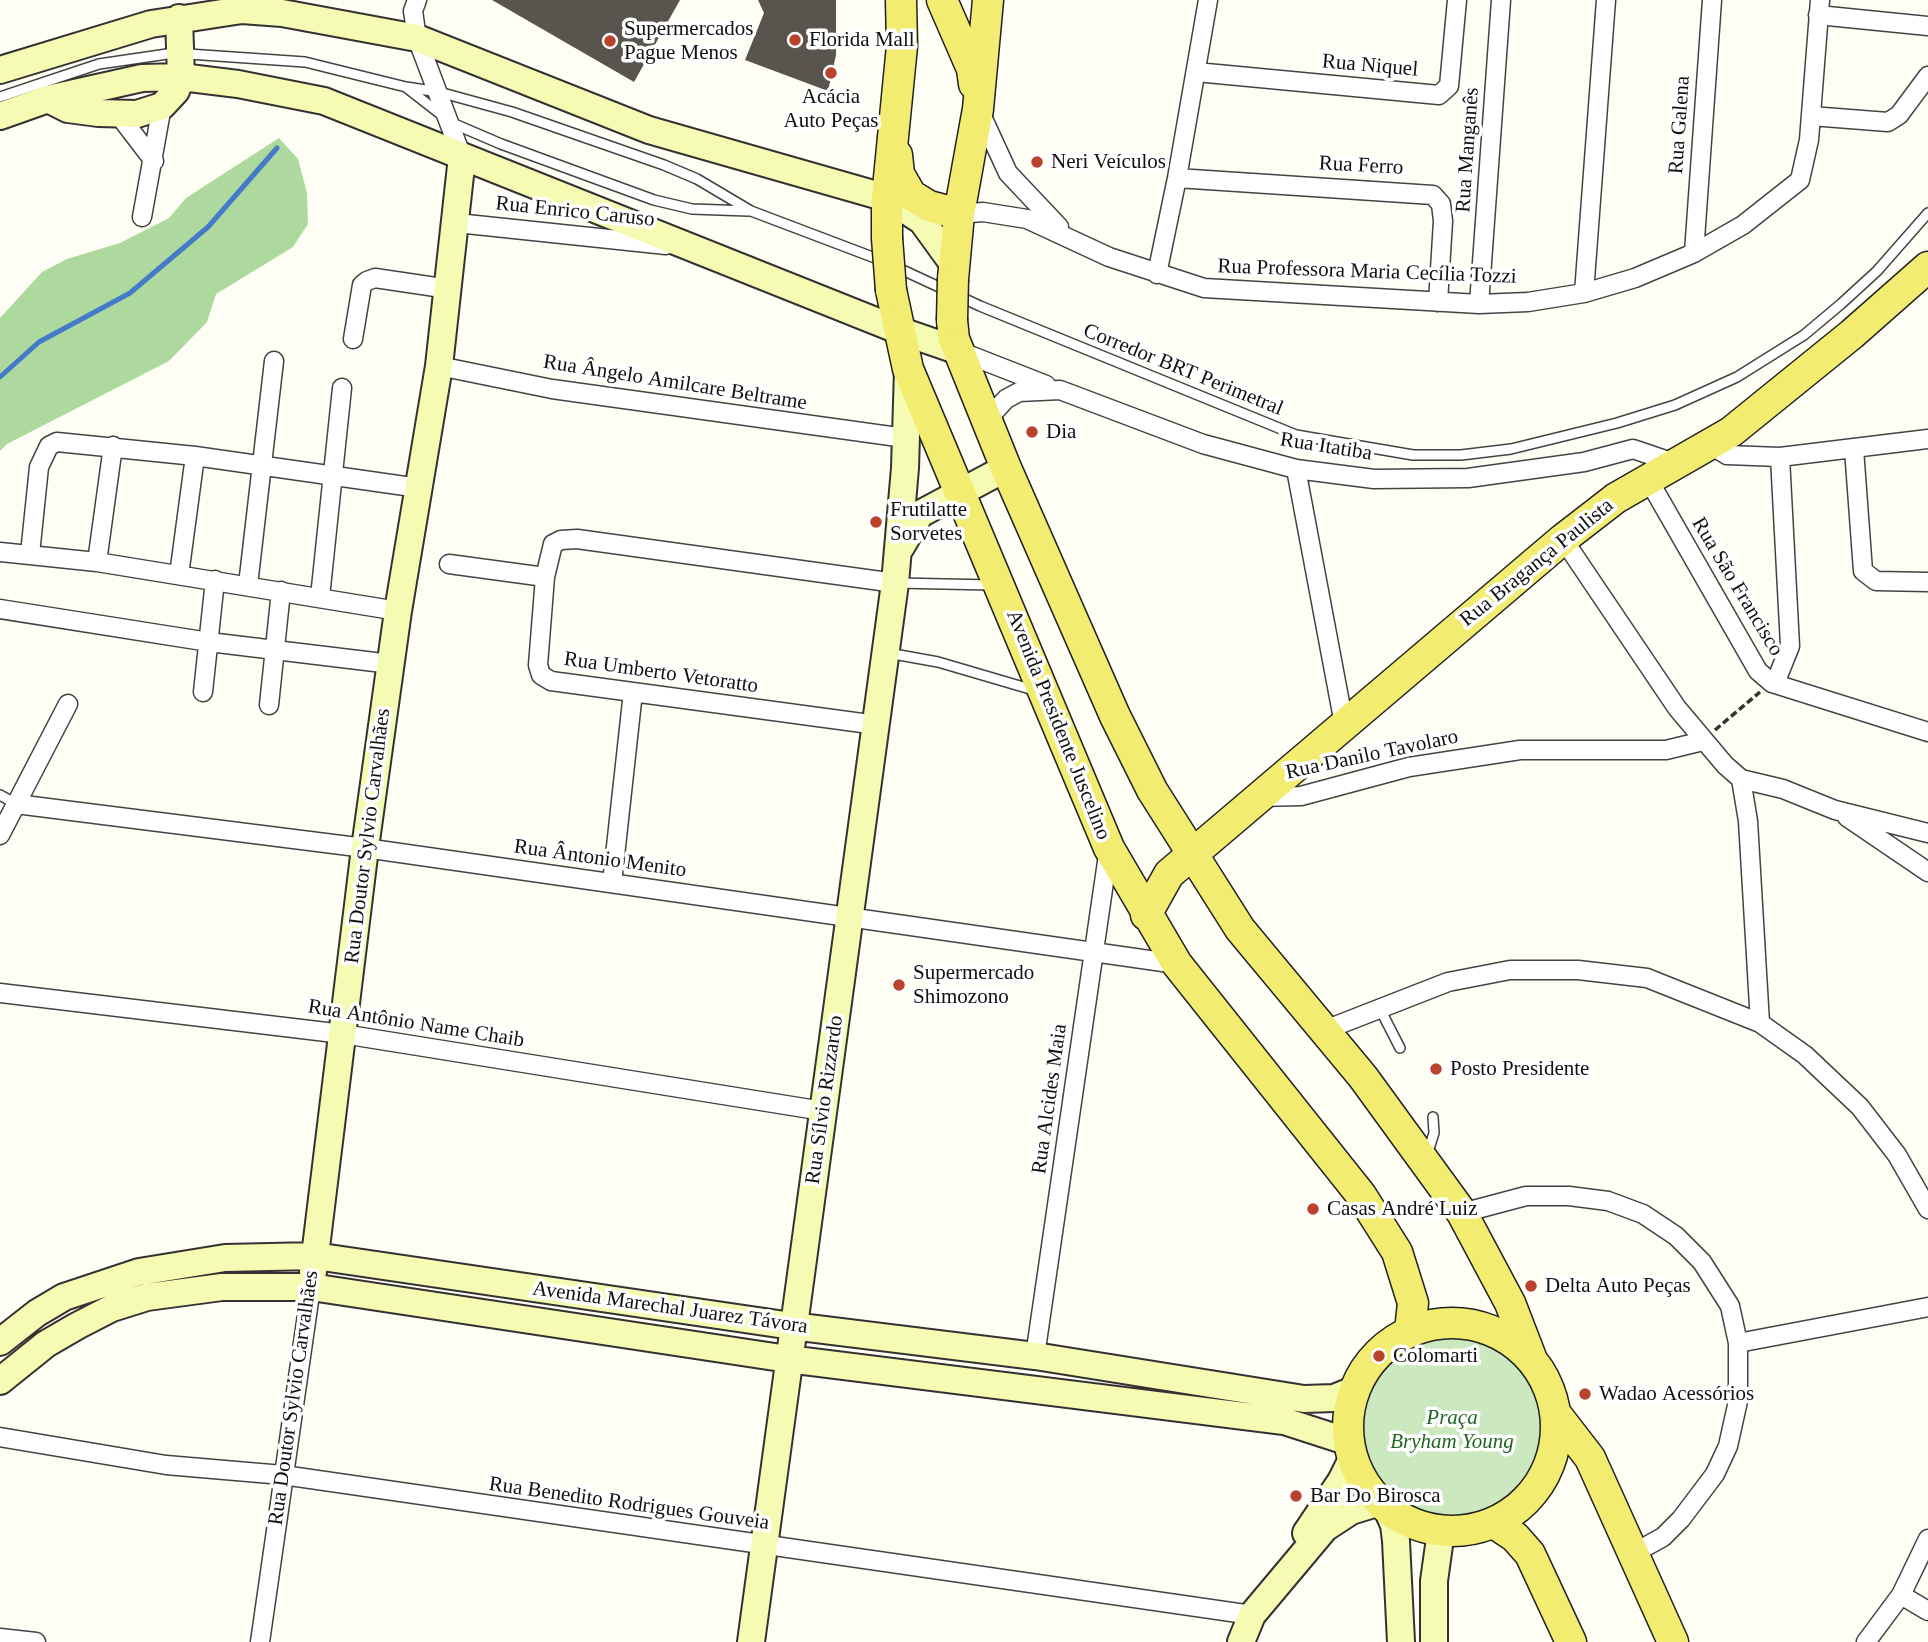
<!DOCTYPE html>
<meta charset="utf-8">
<style>
body{margin:0}
canvas{display:block;background:#fefef4}
</style>
<canvas width="1928" height="1642"></canvas>
<script>
const c = document.querySelector('canvas').getContext('2d');
c.lineJoin = 'round';
function paint(path, color) { c.fillStyle = color; c.fill(path, 'evenodd'); }
const toPath = rows => new Path2D(rows.map(r => 'M' + r).join(''));
function strokePath(path, color, width, dash) { c.strokeStyle = color; c.lineWidth = width; c.lineCap = dash ? 'butt' : 'round'; c.setLineDash(dash || []); c.stroke(path); }
function drawText(font, color, halo, rows, align = 'center') {
  c.font = font + ' Georgia,serif'; c.lineWidth = 7; c.setLineDash([]); c.textBaseline = 'middle'; c.strokeStyle = halo; c.fillStyle = color; for (const [text, x, y, turn = 0] of rows) {
    c.save(); c.translate(x, y); c.rotate((+turn || 0) * Math.PI / 180); c.textAlign = isNaN(turn) ? turn : align; if (halo) c.strokeText(text, 0, 0); c.fillText(text, 0, 0); c.restore();
  }
}
paint(toPath([
 '1359 1430a94 94 0 1 1 188 0a94 94 0 1 1-188 0Z'
]), '#cce8be');
paint(toPath([
 [279,138,298,159,307,193,308,224,293,247,216,294,207,322,169,361,7,444,0,451,0,318,42,272,67,259,120,243,169,218,186,198]
]), '#add99e');
strokePath(toPath([
 [0,377,39,342,130,293,208,227,277,148]
]), '#457ac8', 5);
paint(toPath([
 [492,0,680,0,634,82],
 [758,0,836,0,836,55,828,91,745,60,764,13]
]), '#59544d');
const lane = toPath([
 [407,88,452,123,501,144,654,200,692,209,748,211],
 [0,97,99,64,174,53,305,62,406,87,439,92,512,112,664,165,697,179,751,211,883,261],
 [896,267,980,306,1296,435,1413,455,1461,455,1511,449,1617,423,1675,405,1737,377,1804,335,1841,304,1877,271,1928,213],
 [897,583,992,585],
 [888,653,938,662,1037,691],
 [0,795,16,804],
 [1379,1007,1400,1048],
 [1427,1155,1434,1133,1433,1117]
]);
const street = toPath([
 [417,0,413,11,417,38,462,157],
 [1818,15,1928,26],
 [1196,72,1439,95,1449,86,1457,0],
 [979,110,1008,173,1059,227],
 [118,114,154,161],
 [1811,116,1888,122,1899,115,1928,76],
 [1177,178,1433,195,1441,204,1443,221,1438,302],
 [959,214,983,212,1027,219,1109,257,1204,288,1479,304,1528,302,1584,293,1635,278,1694,253,1743,225,1800,180,1809,140,1820,0],
 [142,217,162,106],
 [457,223,666,245],
 [1694,253,1712,0],
 [1157,274,1177,178,1208,0],
 [1584,293,1606,0],
 [1479,304,1501,0],
 [353,339,362,285,367,281,375,278,449,289],
 [959,351,1046,385],
 [439,366,552,389,905,438],
 [986,421,1006,399,1019,392,1060,390,1203,444,1296,469,1374,479,1468,478,1584,462,1633,449,1677,464],
 [1711,445,1727,455,1780,457,1928,439],
 [1854,449,1863,571,1876,581,1928,582],
 [1296,469,1344,724],
 [1648,479,1758,671,1772,683,1928,732],
 [1563,539,1677,708,1725,765,1741,779,1748,821,1760,1023],
 [0,552,97,562,398,611],
 [30,554,39,467,49,446,57,442,195,456,419,488],
 [97,562,113,446],
 [449,564,545,577],
 [179,575,195,456],
 [248,585,274,361],
 [320,597,342,388],
 [0,609,209,642,391,664],
 [1772,683,1778,676,1790,646,1780,457],
 [203,692,215,580],
 [269,705,281,591],
 [877,725,551,681,541,675,538,665,545,577,553,544,561,540,577,539,895,583],
 [1741,779,1783,789,1835,810,1928,833],
 [1258,797,1301,796,1409,767,1520,750,1666,750,1703,741],
 [16,804,365,848,1177,964],
 [1847,817,1928,872],
 [0,835,68,704],
 [612,883,633,692],
 [0,993,343,1034,823,1111],
 [1325,1030,1448,982,1510,970,1578,970,1647,978,1760,1023,1805,1055,1860,1107,1897,1155,1928,1209],
 [1462,1213,1526,1196,1569,1196,1608,1201,1643,1214,1676,1236,1702,1262,1730,1306,1738,1343,1738,1401,1728,1446,1715,1474,1681,1519,1663,1537,1634,1553],
 [1738,1343,1928,1307],
 [1035,1356,1109,848],
 [0,1437,166,1465,283,1475,1252,1615],
 [1901,1595,1928,1611],
 [0,1638,36,1642],
 [260,1642,311,1287],
 [1866,1642,1901,1595,1928,1539]
]);
const secondary = toPath([
 [0,70,151,24,242,10,282,13,417,38,649,130,887,198,922,221,954,265],
 [48,99,68,109,98,113,137,114,162,106,176,91,181,77,179,18],
 [0,116,48,99,142,78,181,77,238,84,324,101,898,330,959,351],
 [901,547,920,514,1006,468],
 [313,1272,365,848,398,611,439,366,462,157],
 [0,1342,37,1313,64,1297,139,1272,225,1258,315,1256,792,1326,1035,1356,1304,1399,1334,1398,1354,1390],
 [0,1381,46,1344,77,1326,112,1308,147,1297,222,1287,311,1287,788,1359,1284,1421,1349,1442],
 [1386,1507,1394,1525,1396,1541,1401,1642],
 [1306,1533,1341,1481,1353,1457],
 [751,1642,895,583,905,468,908,370],
 [1241,1642,1252,1615,1325,1528,1351,1511,1380,1502],
 [1434,1642,1434,1581,1441,1531]
]);
const primary = toPath([
 [942,0,972,69,974,84],
 [897,155,899,174,911,195,929,206,959,214],
 [887,238,887,198,902,46,901,0],
 [953,279,959,214,978,109,988,0],
 [891,290,908,369,1109,848,1177,964,1361,1195,1397,1252,1413,1303,1410,1331],
 [952,320,954,339,1006,468,1115,716,1152,790,1240,929,1363,1077,1462,1213,1510,1303,1532,1360],
 [1146,915,1169,874,1563,539,1616,498,1731,432,1852,334,1928,267],
 '1348 1427a104 104 0 1 1 208 0a104 104 0 1 1-208 0Z',
 [1556,1414,1590,1458,1673,1642],
 [1494,1523,1515,1537,1530,1554,1571,1642]
]);
strokePath(lane, '#434343', 12);
strokePath(street, '#434343', 21);
strokePath(secondary, '#323232', 30);
strokePath(primary, '#212121', 33);
strokePath(toPath([
 [1715,730,1760,692]
]), '#323232', 3.5, [7, 3.5]);
strokePath(lane, '#fff', 9);
strokePath(street, '#fff', 18);
strokePath(secondary, '#f5fbb3', 26);
strokePath(primary, '#f2ec71', 30);
const primaryBridge = toPath([
 [887,238,891,290],
 [952,320,953,279]
]);
strokePath(primaryBridge, '#212121', 33, []);
strokePath(primaryBridge, '#f2ec71', 30);
for (const [x, y, r, color] of [
 [795,40,7,"#bb422d"],
 [610,41,7,"#bb422d"],
 [831,73,7,"#bb422d"],
 [1037,162,7,"#bb422d"],
 [1032,432,7,"#bb422d"],
 [876,522,7,"#bb422d"],
 [899,985,7,"#bb422d"],
 [1436,1069,7,"#bb422d"],
 [1313,1209,7,"#bb422d"],
 [1531,1286,7,"#bb422d"],
 [1379,1356,7,"#bb422d"],
 [1585,1394,7,"#bb422d"],
 [1296,1496,7,"#bb422d"]
]) { const dot = new Path2D(); dot.arc(x, y, r, 0, 2 * Math.PI); c.fillStyle = color; c.fill(dot); strokePath(dot, '#fff', 2.5); }
drawText('21px', '#101010', '#fff', [
 ["Supermercados",624,29],
 ["Pague Menos",624,53],
 ["Florida Mall",809,40],
 ["Acácia",831,97,"center"],
 ["Auto Peças",831,121,"center"],
 ["Neri Veículos",1051,162],
 ["Dia",1046,432],
 ["Frutilatte",890,510],
 ["Sorvetes",890,534],
 ["Supermercado",913,973],
 ["Shimozono",913,997],
 ["Posto Presidente",1450,1069],
 ["Casas André Luiz",1327,1209],
 ["Delta Auto Peças",1545,1286],
 ["Colomarti",1393,1356],
 ["Wadao Acessórios",1599,1394],
 ["Bar Do Birosca",1310,1496]
], 'left');
drawText('21px', '#101010', '#fff', [
 ["Rua Niquel",1370,66,5],
 ["Rua Galena",1680,125,-86],
 ["Rua Manganês",1468,150,-86],
 ["Rua Ferro",1361,166,3],
 ["Rua Enrico Caruso",575,212,6],
 ["Rua Professora Maria Cecília Tozzi",1367,272,2],
 ["Corredor BRT Perimetral",1183,370,22],
 ["Rua Ângelo Amilcare Beltrame",675,383,9],
 ["Rua Itatiba",1326,447,9],
 ["Rua Bragança Paulista",1537,563,-39],
 ["Rua São Francisco",1737,587,59],
 ["Rua Umberto Vetoratto",661,673,8],
 ["Avenida Presidente Juscelino",1058,725,68],
 ["Rua Danilo Tavolaro",1372,755,-12],
 ["Rua Doutor Sylvio Carvalhães",368,836,-83],
 ["Rua Ântonio Menito",600,859,8],
 ["Rua Antônio Name Chaib",416,1024,9],
 ["Rua Alcides Maia",1050,1099,-82],
 ["Rua Sílvio Rizzardo",825,1100,-82],
 ["Avenida Marechal Juarez Távora",670,1308,8],
 ["Rua Doutor Sylvio Carvalhães",294,1398,-82],
 ["Rua Benedito Rodrigues Gouveia",629,1504,8]
]);
drawText('italic 21px', '#236622', '#fff', [
 ["Praça",1452,1418],
 ["Bryham Young",1452,1442]
]);
</script>
